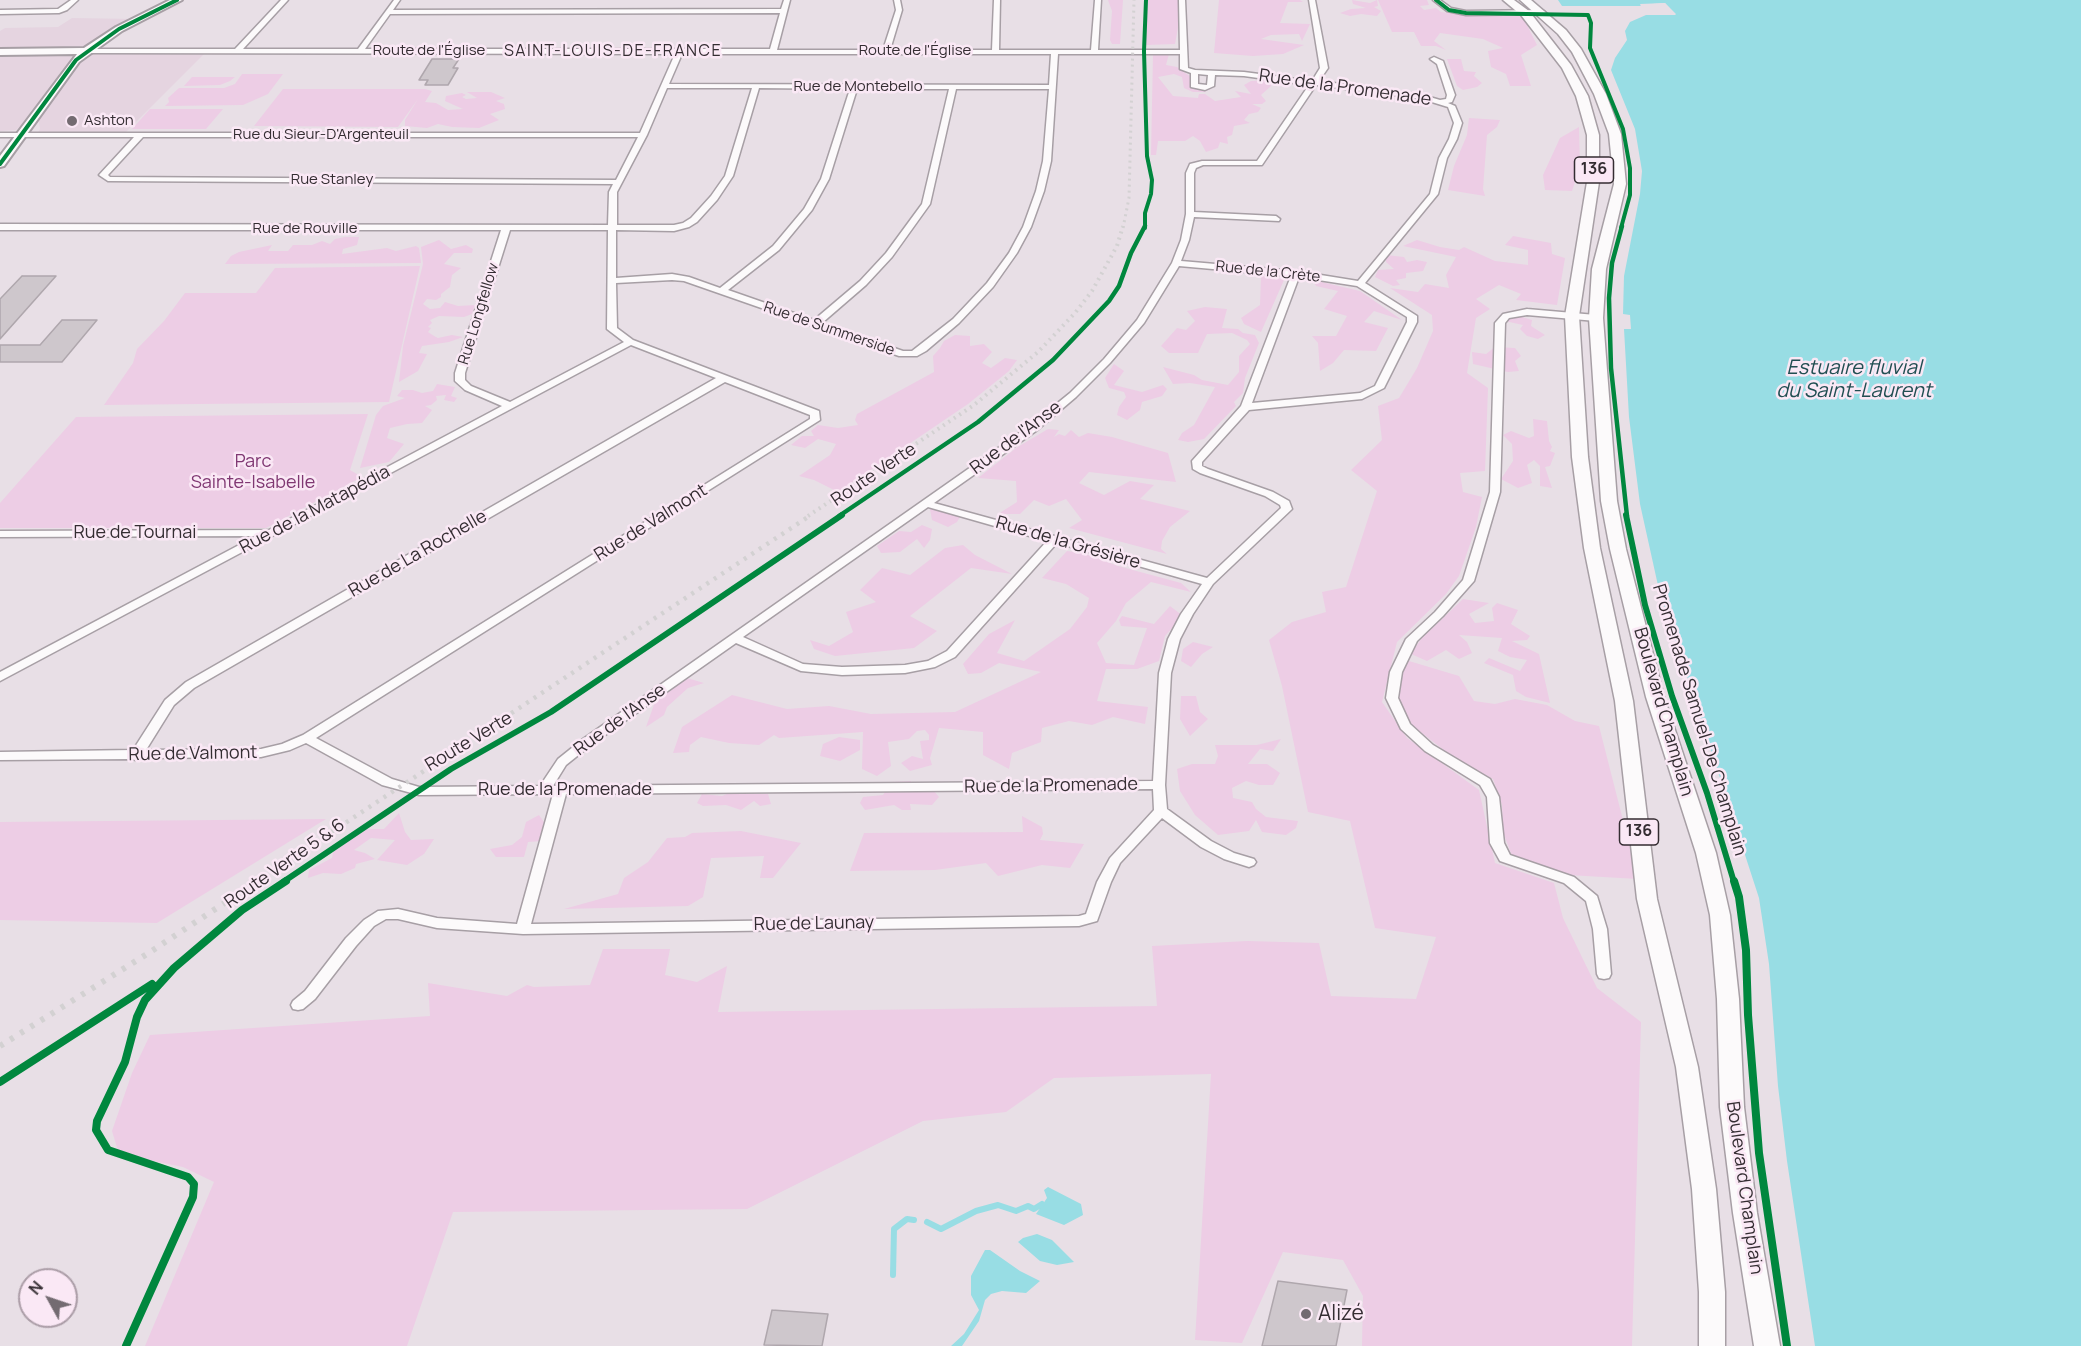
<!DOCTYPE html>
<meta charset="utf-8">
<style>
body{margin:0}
#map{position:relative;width:2081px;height:1346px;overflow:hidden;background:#e8dfe6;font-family:Manrope,sans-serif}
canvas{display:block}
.north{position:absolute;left:18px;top:1268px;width:60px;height:60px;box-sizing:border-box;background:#fae8f5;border:2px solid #ab9da7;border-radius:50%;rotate:310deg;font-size:16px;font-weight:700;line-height:24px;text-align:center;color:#342d32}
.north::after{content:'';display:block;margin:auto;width:21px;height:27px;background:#736b71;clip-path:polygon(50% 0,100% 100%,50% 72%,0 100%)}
</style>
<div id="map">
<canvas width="2081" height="1346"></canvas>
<div class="north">N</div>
</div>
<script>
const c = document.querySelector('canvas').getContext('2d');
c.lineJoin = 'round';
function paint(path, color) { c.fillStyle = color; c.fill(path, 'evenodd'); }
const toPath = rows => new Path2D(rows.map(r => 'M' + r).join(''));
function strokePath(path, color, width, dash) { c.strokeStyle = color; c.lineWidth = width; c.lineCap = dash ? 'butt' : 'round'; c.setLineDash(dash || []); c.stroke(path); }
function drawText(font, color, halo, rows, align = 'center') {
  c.font = font + ' Manrope,sans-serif'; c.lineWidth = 5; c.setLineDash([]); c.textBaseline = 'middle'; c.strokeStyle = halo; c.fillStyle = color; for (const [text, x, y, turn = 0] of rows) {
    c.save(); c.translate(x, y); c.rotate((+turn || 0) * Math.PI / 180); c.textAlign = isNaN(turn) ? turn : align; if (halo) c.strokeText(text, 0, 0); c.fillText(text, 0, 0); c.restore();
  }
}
paint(toPath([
 [72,18,136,19,87,50,207,51,124,134,37,135,40,129,38,112,16,130,0,131,0,31,5,28,58,27]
]), '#e5d4e0');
paint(toPath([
 [1108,0,1123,0,1120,44,1112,44,1110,40,1112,11],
 [1145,0,1183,0,1175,44,1146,45],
 [1219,0,1300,0,1303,2,1288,2,1280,23,1310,24,1302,41,1299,34,1271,35,1261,39,1304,45,1283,54,1253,56,1214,53],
 [1352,0,1370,3,1377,0,1378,6,1374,7,1381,11,1377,16,1361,14,1350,16,1340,13,1351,9,1366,8,1353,4],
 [1378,0,1427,0,1429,5,1420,6,1424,10,1436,8,1441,12,1471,16,1522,15,1537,45,1521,55,1531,86,1510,86,1506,74,1491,67,1488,51,1503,48,1483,39,1440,33,1434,41,1446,50,1436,46,1421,46,1414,32,1392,32],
 [1153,54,1169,54,1166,65,1177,67,1191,77,1190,86,1210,89,1205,92,1193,92,1184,88,1182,77,1174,74,1158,77,1173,96,1198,98,1199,94,1205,94,1215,101,1241,97,1235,91,1251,94,1244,85,1251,81,1270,80,1271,86,1261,95,1266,101,1262,104,1252,104,1261,108,1258,112,1249,114,1244,120,1250,123,1234,126,1232,135,1227,137,1228,144,1220,142,1218,148,1206,152,1200,141,1193,136,1185,141,1158,141,1156,155,1151,155],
 [1447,59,1461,59,1464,71,1476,72,1474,76,1482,83,1477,87,1463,90,1457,86],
 [242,74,283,74,268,94,243,105,165,106,169,102,168,98,179,88,224,88,235,84],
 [192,77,235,77,230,81,220,85,184,86],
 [283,89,425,89,432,91,425,102,436,103,448,110,463,109,445,101,446,96,462,93,466,95,462,97,466,99,477,98,467,92,491,92,505,98,496,101,504,104,505,109,490,114,499,120,479,128,452,127,438,124,427,128,405,126,405,120,418,99,398,127,254,126],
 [150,109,223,109,206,129,132,129],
 [1469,118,1500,120,1497,127,1487,135,1483,189,1485,196,1448,190,1454,166,1467,135],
 [1579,127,1580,167,1572,191,1545,190,1543,175,1560,138],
 [1513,236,1551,243,1552,254,1565,258,1557,305,1516,300,1521,294,1499,285,1476,299,1490,309,1476,318,1467,373,1488,388,1485,471,1460,473,1463,492,1482,497,1476,527,1459,576,1446,594,1397,642,1382,702,1407,738,1479,790,1495,863,1554,883,1563,918,1597,988,1641,1022,1632,1346,1362,1346,1363,1296,1343,1260,1283,1252,1242,1343,1195,1340,1211,1074,1054,1078,1006,1112,923,1121,747,1209,453,1212,407,1346,145,1346,214,1182,183,1167,119,1154,112,1131,132,1073,150,1035,430,1016,428,983,507,996,527,985,534,987,590,985,603,949,670,949,665,975,697,982,727,966,718,1012,1157,1006,1152,946,1247,941,1319,943,1331,996,1416,999,1436,937,1375,928,1350,821,1308,812,1282,686,1269,640,1292,622,1326,612,1322,592,1346,587,1377,491,1351,470,1382,440,1378,406,1399,398,1417,368,1433,331,1432,315,1390,288,1418,292,1425,284,1449,288,1446,275,1456,257,1403,246,1417,240,1440,247,1459,250,1464,247,1495,261,1528,265,1528,250,1505,245],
 [345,237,359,237,357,245,343,249,342,254,387,248,396,251,416,246,419,248,421,263,225,264,231,256,239,252,272,245,268,251,288,251,293,245,312,245,322,241,330,244,335,239],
 [439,240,451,249,466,245,473,249,472,253,454,253,444,264,461,268,452,275,450,287,441,294,441,297,436,300,427,299,423,304,430,309,440,308,445,302,458,306,475,305,472,314,464,317,439,316,430,320,432,323,428,327,431,328,428,332,434,336,438,338,452,335,463,337,449,342,422,346,419,353,427,354,418,371,399,382,403,346,423,264,421,247],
 [1386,255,1404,257,1407,262,1417,260,1427,262,1423,271,1406,273,1406,278,1396,280,1400,285,1393,286,1375,277,1378,270,1394,269,1386,262],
 [420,266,389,402,104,405,133,363,137,349,164,321,185,293,256,293,275,268],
 [1269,275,1284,280,1261,332,1244,324,1241,318,1260,305,1261,276],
 [1313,280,1360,291,1402,320,1374,311,1364,322,1388,328,1376,351,1344,350,1333,363,1320,371,1318,343,1312,336,1336,336,1347,316,1324,309,1338,291,1316,286],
 [1205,307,1227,309,1222,328,1238,329,1243,333,1255,335,1259,343,1245,378,1243,393,1234,402,1236,406,1204,439,1188,442,1178,440,1182,433,1194,425,1215,387,1190,383,1173,384,1163,367,1194,375,1202,380,1228,385,1239,372,1239,356,1250,344,1247,340,1232,333,1207,334,1198,353,1169,353,1161,346,1177,328,1186,330,1195,321,1187,311],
 [1519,316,1532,320,1531,326,1545,335,1538,339,1527,336,1520,329,1523,325,1505,321,1509,317],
 [955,335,970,336,970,346,984,344,992,352,982,363,991,368,1005,358,1017,360,1009,371,968,404,838,492,814,480,799,476,830,455,836,444,818,439,805,448,791,445,802,436,814,436,811,431,818,425,838,428,858,425,855,420,857,414,934,372,933,356,940,348,944,341],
 [1495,347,1515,348,1521,356,1515,361,1519,371,1508,372,1473,364,1472,352,1486,354],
 [1114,364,1124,371,1114,385,1142,392,1163,385,1167,389,1162,396,1142,402,1140,410,1127,420,1117,415,1119,407,1126,397,1124,392,1109,388,1105,378],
 [437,384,455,387,451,396,457,398,454,402,444,400,446,395,436,396,437,400,431,405,425,406,432,410,422,423,407,424,390,428,387,438,404,444,389,462,360,468,376,415,383,406,405,398,397,396,402,390,413,390,422,393,433,391],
 [368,414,350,470,362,477,266,528,0,528,0,503,76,417],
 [1533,419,1547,421,1549,441,1552,447,1550,451,1555,453,1550,466,1545,467,1552,488,1540,486,1540,466,1534,460,1527,465,1532,483,1518,488,1501,479,1513,461,1512,444,1503,435,1511,431,1529,438,1534,436],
 [1048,429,1059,430,1054,437,1059,434,1065,436,1071,430,1079,437,1088,433,1112,437,1168,453,1176,482,1089,472,1079,483,1104,495,1130,481,1154,485,1140,499,1190,511,1170,527,1162,541,1161,549,1167,554,1069,528,1082,520,1066,499,1049,506,1034,500,1020,514,998,514,1017,502,1016,481,978,478,1016,448],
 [947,505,964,510,957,522,948,527,932,520,930,509],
 [922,525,932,529,930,540,924,548,917,539,900,552,881,553,877,546,899,531,911,532],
 [963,545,975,555,1012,574,971,568,910,616,937,631,914,648,835,656,814,649,810,640,829,646,853,632,846,612,876,602,860,590,882,568,910,575,945,548],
 [1067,551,1083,553,1118,566,1181,583,1191,592,1151,582,1126,603,1116,621,1097,643,1106,663,1134,665,1147,628,1121,626,1119,620,1122,616,1154,624,1170,606,1183,616,1165,636,1159,661,1137,669,1106,669,1097,701,1148,707,1145,724,1113,717,1092,725,1069,721,1042,728,1041,742,1012,753,1009,769,983,755,983,732,939,728,930,758,932,765,910,771,901,763,912,756,923,759,920,741,929,740,929,735,925,730,917,731,909,739,888,742,891,766,877,776,862,769,863,732,779,738,774,735,759,745,729,743,701,737,690,745,689,752,673,753,682,727,732,695,787,709,829,706,871,714,955,712,1041,672,999,663,981,673,968,674,963,664,989,634,1015,620,997,653,1024,661,1070,629,1087,607,1089,598,1066,584,1042,578],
 [1463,599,1489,603,1469,614,1475,623,1494,621,1492,608,1497,603,1518,610,1511,624,1530,636,1527,640,1512,641,1539,654,1550,703,1526,697,1516,691,1513,675,1484,663,1489,658,1520,671,1527,660,1510,657,1498,651,1502,638,1459,635,1467,642,1472,653,1459,659,1446,650,1427,661,1411,654,1421,639],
 [1193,642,1213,647,1202,654,1191,667,1181,661,1183,649],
 [1409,661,1459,676,1474,701,1495,704,1515,699,1547,705,1575,721,1599,726,1638,879,1568,875,1512,856,1503,832,1502,805,1493,779,1454,758,1409,723,1399,699,1401,674],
 [687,678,704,683,688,688,667,707,664,715,646,727,656,699],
 [1181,696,1196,696,1200,712,1208,719,1190,736,1180,719],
 [839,737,860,740,860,750,840,761,820,756,823,744],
 [1281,739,1273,751,1260,749,1248,764,1267,764,1280,773,1273,785,1259,785,1246,781,1232,788,1233,798,1252,802,1256,809,1266,817,1298,821,1296,828,1286,835,1262,832,1256,820,1249,831,1218,835,1195,815,1180,791,1177,769,1192,764,1215,764,1218,756,1215,745,1257,745],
 [911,781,912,792,933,790,939,797,932,805,910,804,911,810,902,810,894,805,865,810,860,803,863,797,883,795,892,782],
 [739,789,747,794,768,794,771,804,760,806,754,801,741,810,726,805,703,806,697,803,702,794,722,796],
 [399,813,405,832,411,840,434,839,424,854,407,865,377,860,395,840,371,838,354,850,365,853,375,859,356,864,355,868,341,874,323,873,308,878,309,870,332,858,334,848,361,829,384,829],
 [539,815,546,825,542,841,528,842,524,857,496,857,490,849,512,845,522,837,526,822],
 [1022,816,1042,827,1043,834,1040,840,1084,844,1070,868,1042,865,998,876,986,863,935,870,850,871,864,833,1023,832],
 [326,819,157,923,0,920,0,822],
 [741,831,801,843,773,878,760,878,764,856,711,858,703,897,688,906,564,909,618,894,624,878,648,862,667,838,685,837,692,833]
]), '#edcde5');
paint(toPath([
 [1558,0,2081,0,2081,1346,1815,1346,1787,1161,1778,1086,1769,964,1759,898,1659,590,1640,504,1629,417,1624,329,1631,329,1630,315,1623,314,1624,276,1640,194,1642,171,1635,129,1611,70,1615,58,1627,40,1625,31,1630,22,1646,15,1676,14,1665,3,1640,5,1642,6,1562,6],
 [1048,1187,1081,1204,1083,1215,1064,1225,1036,1214,1047,1198,1044,1190],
 [1037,1234,1052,1240,1074,1262,1057,1265,1040,1261,1018,1242,1023,1238],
 [985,1250,990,1250,1020,1271,1040,1281,1026,1293,1002,1291,991,1294,985,1300,979,1321,962,1346,951,1346,964,1334,979,1310,971,1295,971,1276]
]), '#98dde4');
paint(toPath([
 [1665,3,1676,15,1638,15,1646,12,1669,12,1664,6,1619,9,1562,9,1559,6,1641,6,1640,4]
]), '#e8dfe6');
strokePath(toPath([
 [927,1222,941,1229,976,1211,998,1205,1016,1211,1028,1206,1034,1209,1042,1204],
 [893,1275,894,1229,907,1219,914,1220]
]), '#98dde4', 6);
const building = toPath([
 [432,59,459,59,453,68,458,68,448,85,425,85,428,80,419,80,432,59],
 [22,276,56,276,0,339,0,299,22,276],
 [62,320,97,320,62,362,0,362,0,345,40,345,62,320],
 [1278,1281,1347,1290,1336,1346,1262,1346,1278,1281],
 [772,1310,828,1314,822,1346,764,1345,772,1310]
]);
paint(building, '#cec7cc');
strokePath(building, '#afa7ad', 1.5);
const street = toPath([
 [71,0,78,0,67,10,59,13,0,14,0,10,58,9,71,0],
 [281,0,288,0,243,49,358,49,394,0,400,0,393,10,781,9,784,0,790,0,777,50,883,50,896,10,894,0,900,0,902,10,890,50,992,50,994,0,1000,0,999,50,1091,50,1095,0,1101,0,1098,50,1180,50,1179,0,1185,0,1188,68,1195,70,1244,72,1312,81,1320,68,1309,0,1315,0,1328,68,1319,81,1423,95,1440,100,1446,99,1447,95,1437,64,1430,59,1434,57,1443,61,1455,95,1452,102,1448,103,1455,106,1462,123,1457,139,1447,158,1438,194,1365,283,1417,316,1417,322,1384,388,1362,399,1249,410,1202,462,1202,466,1208,469,1273,492,1289,501,1292,509,1213,584,1193,614,1180,639,1171,673,1165,785,1167,809,1211,841,1234,853,1254,859,1256,862,1254,865,1249,867,1224,859,1201,847,1162,818,1120,863,1111,882,1097,921,1079,926,523,934,437,928,398,919,386,919,374,926,356,946,315,999,303,1009,298,1010,293,1009,291,1005,293,1001,305,991,346,938,364,920,378,911,398,909,437,918,517,924,553,794,419,795,382,785,306,743,290,750,261,757,141,758,136,760,131,759,0,760,0,752,133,750,165,700,186,682,716,378,631,345,0,681,0,672,256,536,0,537,0,531,269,530,502,406,465,390,455,381,455,373,501,230,0,230,0,224,608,225,609,192,613,184,108,181,99,175,134,137,0,137,0,133,640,133,675,54,86,53,82,51,86,49,235,49,281,0],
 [780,13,770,49,365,49,390,14,780,13],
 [682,54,1051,54,1049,85,669,84,682,54],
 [1058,54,1180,54,1180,69,1191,73,1191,87,1205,90,1214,86,1215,75,1244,76,1309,85,1257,161,1202,161,1190,164,1186,173,1186,214,1181,240,1172,263,1137,320,1104,359,1070,393,1028,427,583,739,558,759,540,786,419,787,392,779,316,738,820,420,819,411,633,340,617,328,616,283,672,280,684,281,899,356,917,356,926,351,959,323,993,287,1017,253,1031,227,1044,191,1051,161,1058,54],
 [1198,74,1208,75,1207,85,1198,84,1198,74],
 [1316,85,1422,99,1448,107,1454,123,1449,139,1439,158,1430,194,1358,281,1296,271,1181,261,1189,240,1194,217,1279,221,1280,219,1276,216,1194,212,1194,173,1196,168,1203,165,1262,165,1316,85],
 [667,88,752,88,725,176,711,196,691,218,683,223,674,225,617,225,617,192,647,135,667,88],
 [759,88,850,89,821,179,804,209,773,246,720,288,689,277,672,274,616,278,616,230,674,231,689,227,697,222,717,200,733,176,759,88],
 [857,89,949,89,922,204,886,253,860,281,814,320,728,290,779,250,812,210,829,179,857,89],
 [956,89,1049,89,1043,161,1036,191,1023,227,1009,253,987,283,953,319,912,351,903,351,822,323,866,285,892,257,930,204,956,89],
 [143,137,638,137,616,180,110,177,108,175,143,137],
 [510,230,608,230,607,329,624,342,510,402,471,386,465,380,465,373,510,230],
 [1179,266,1291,276,1241,406,1192,461,1193,469,1200,473,1265,496,1280,505,1281,508,1207,578,934,503,1036,431,1076,397,1110,363,1144,323,1179,266],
 [1299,277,1357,286,1407,317,1407,322,1375,386,1360,393,1252,403,1299,277],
 [725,382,810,415,810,419,303,735,282,744,261,749,146,750,174,705,194,688,725,382],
 [928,507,1047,541,947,651,928,661,905,665,842,667,803,664,743,637,928,507],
 [1057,543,1202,584,1181,614,1168,639,1159,673,1153,781,553,786,566,765,591,745,736,643,801,671,842,675,905,673,935,667,955,657,1057,543],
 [1153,789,1154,810,1110,858,1097,882,1086,914,1079,916,531,924,566,794,1153,789],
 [1433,0,1440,0,1451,8,1466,11,1542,10,1545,12,1542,14,1466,15,1447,11,1433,0],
 [1527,309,1596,315,1601,318,1596,321,1527,315,1509,318,1505,323,1500,492,1474,581,1443,616,1417,641,1402,672,1398,698,1410,724,1433,745,1490,779,1499,797,1504,843,1510,855,1574,877,1597,896,1607,929,1611,974,1609,978,1604,979,1599,978,1597,974,1593,929,1586,901,1564,883,1500,861,1490,843,1487,797,1480,785,1425,751,1401,729,1386,698,1390,672,1406,639,1435,612,1463,580,1490,492,1495,323,1503,314,1527,309]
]);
const secondary = toPath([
 [170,0,182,0,122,31,79,62,4,166,0,167,0,156,77,54,0,55,0,49,84,48,116,27,170,0]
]);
const primary = toPath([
 [1503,0,1514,0,1529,11,1571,65,1588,96,1599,135,1599,182,1579,316,1588,457,1600,548,1633,701,1657,899,1698,1067,1716,1189,1725,1292,1725,1346,1699,1346,1699,1292,1692,1189,1676,1067,1637,899,1615,701,1584,548,1572,457,1565,316,1587,182,1587,135,1576,96,1562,68,1521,15,1503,0],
 [1520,0,1531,0,1566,30,1581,49,1606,94,1621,134,1626,184,1606,269,1603,318,1617,501,1626,549,1664,697,1716,853,1730,915,1739,999,1744,1107,1757,1213,1780,1346,1754,1346,1733,1213,1720,1107,1717,999,1710,915,1696,853,1646,697,1610,549,1601,501,1589,318,1592,269,1614,184,1609,134,1594,94,1572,52,1558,34,1520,0]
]);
strokePath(street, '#a79fa5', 3);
strokePath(secondary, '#a79fa5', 4);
strokePath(primary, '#a79fa5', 3);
paint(street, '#fcfafb');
paint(secondary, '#fcfafb');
paint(primary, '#fcfafb');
strokePath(toPath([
 [1123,228,1129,198,1134,0]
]), '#d3d1d2', 3, [2, 4]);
strokePath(toPath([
 [808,516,974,405,1038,352,1075,313,1092,291,1117,246,1123,226]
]), '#d3d1d2', 4, [2, 4.5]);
strokePath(toPath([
 [256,882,811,515]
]), '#d3d1d2', 4.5, [3, 6]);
strokePath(toPath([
 [0,1046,147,954,258,881]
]), '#d3d1d2', 6, [4, 8]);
strokePath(toPath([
 [1436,0,1449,10,1466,13,1588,15,1591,23,1590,48,1623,129,1630,168,1630,195,1621,228],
 [0,164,76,60,119,29,177,0],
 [1145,228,1145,213,1151,194,1152,180,1147,156,1144,51,1146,0]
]), '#00873e', 4);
strokePath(toPath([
 [1622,226,1612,263,1609,298,1611,368,1627,516],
 [839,516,978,422,1053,360,1109,301,1119,286,1131,253,1145,226]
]), '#00873e', 4.5);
strokePath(toPath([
 [1626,515,1645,605,1672,696,1707,793,1734,882],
 [283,882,451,769,551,712,842,515]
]), '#00873e', 6);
strokePath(toPath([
 [1734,881,1739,897,1746,950,1748,1015,1759,1153,1787,1346],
 [0,1082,152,984],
 [126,1346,193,1197,194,1184,188,1177,108,1150,96,1130,97,1121,125,1062,137,1017,145,1000,174,968,242,910,286,881]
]), '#00873e', 8);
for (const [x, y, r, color] of [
 [72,121,6,"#736b71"],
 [1306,1314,6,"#736b71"]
]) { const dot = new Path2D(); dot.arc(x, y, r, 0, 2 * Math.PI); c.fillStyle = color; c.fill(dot); strokePath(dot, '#fae8f5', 2); }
drawText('15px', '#342d32', '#fae8f5', [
 ["Route de l'Église",429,51],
 ["Route de l'Église",915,51],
 ["Rue de Montebello",858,87],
 ["Rue du Sieur-D'Argenteuil",321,135],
 ["Rue Stanley",332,180],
 ["Rue de Rouville",305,229],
 ["Rue de la Crète",1268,272,6],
 ["Rue Longfellow",479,314,-73],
 ["Rue de Summerside",829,329,19]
]);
drawText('15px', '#342d32', '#fae8f5', [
 ["Ashton",84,121]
], 'left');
c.letterSpacing = '1.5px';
drawText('16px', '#342d32', '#fae8f5', [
 ["SAINT-LOUIS-DE-FRANCE",613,52]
]);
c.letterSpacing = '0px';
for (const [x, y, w] of [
 [1594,170,39],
 [1639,832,39]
]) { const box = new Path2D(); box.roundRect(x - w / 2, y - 13, w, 26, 4.5); c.fillStyle = '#fae8f5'; c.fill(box); strokePath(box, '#342d32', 1.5); }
drawText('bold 16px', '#342d32', null, [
 ["136",1594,170],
 ["136",1639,832]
]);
drawText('18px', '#342d32', '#fae8f5', [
 ["Rue de la Promenade",1345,88,8],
 ["Rue de l'Anse",1016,438,-37],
 ["Route Verte",874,475,-34],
 ["Rue de la Matapédia",315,510,-28],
 ["Rue de Valmont",651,523,-32],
 ["Rue de Tournai",135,533],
 ["Rue de la Grésière",1068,543,16],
 ["Rue de La Rochelle",418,554,-30],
 ["Boulevard Champlain",1663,712,74],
 ["Rue de l'Anse",620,720,-36],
 ["Promenade Samuel-De Champlain",1699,720,73],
 ["Route Verte",469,742,-31],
 ["Rue de Valmont",193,754,-1],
 ["Rue de la Promenade",1051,786,-1],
 ["Rue de la Promenade",565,790],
 ["Route Verte 5 & 6",285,864,-35],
 ["Rue de Launay",814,924,-1],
 ["Boulevard Champlain",1744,1188,82]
]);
drawText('18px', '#803873', '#fae8f5', [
 ["Parc",253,462],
 ["Sainte-Isabelle",253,483]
]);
drawText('italic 20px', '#204e52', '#fae8f5', [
 ["Estuaire fluvial",1854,368],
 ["du Saint-Laurent",1854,391]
]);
drawText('21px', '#342d32', '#fae8f5', [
 ["Alizé",1318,1314]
], 'left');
</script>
